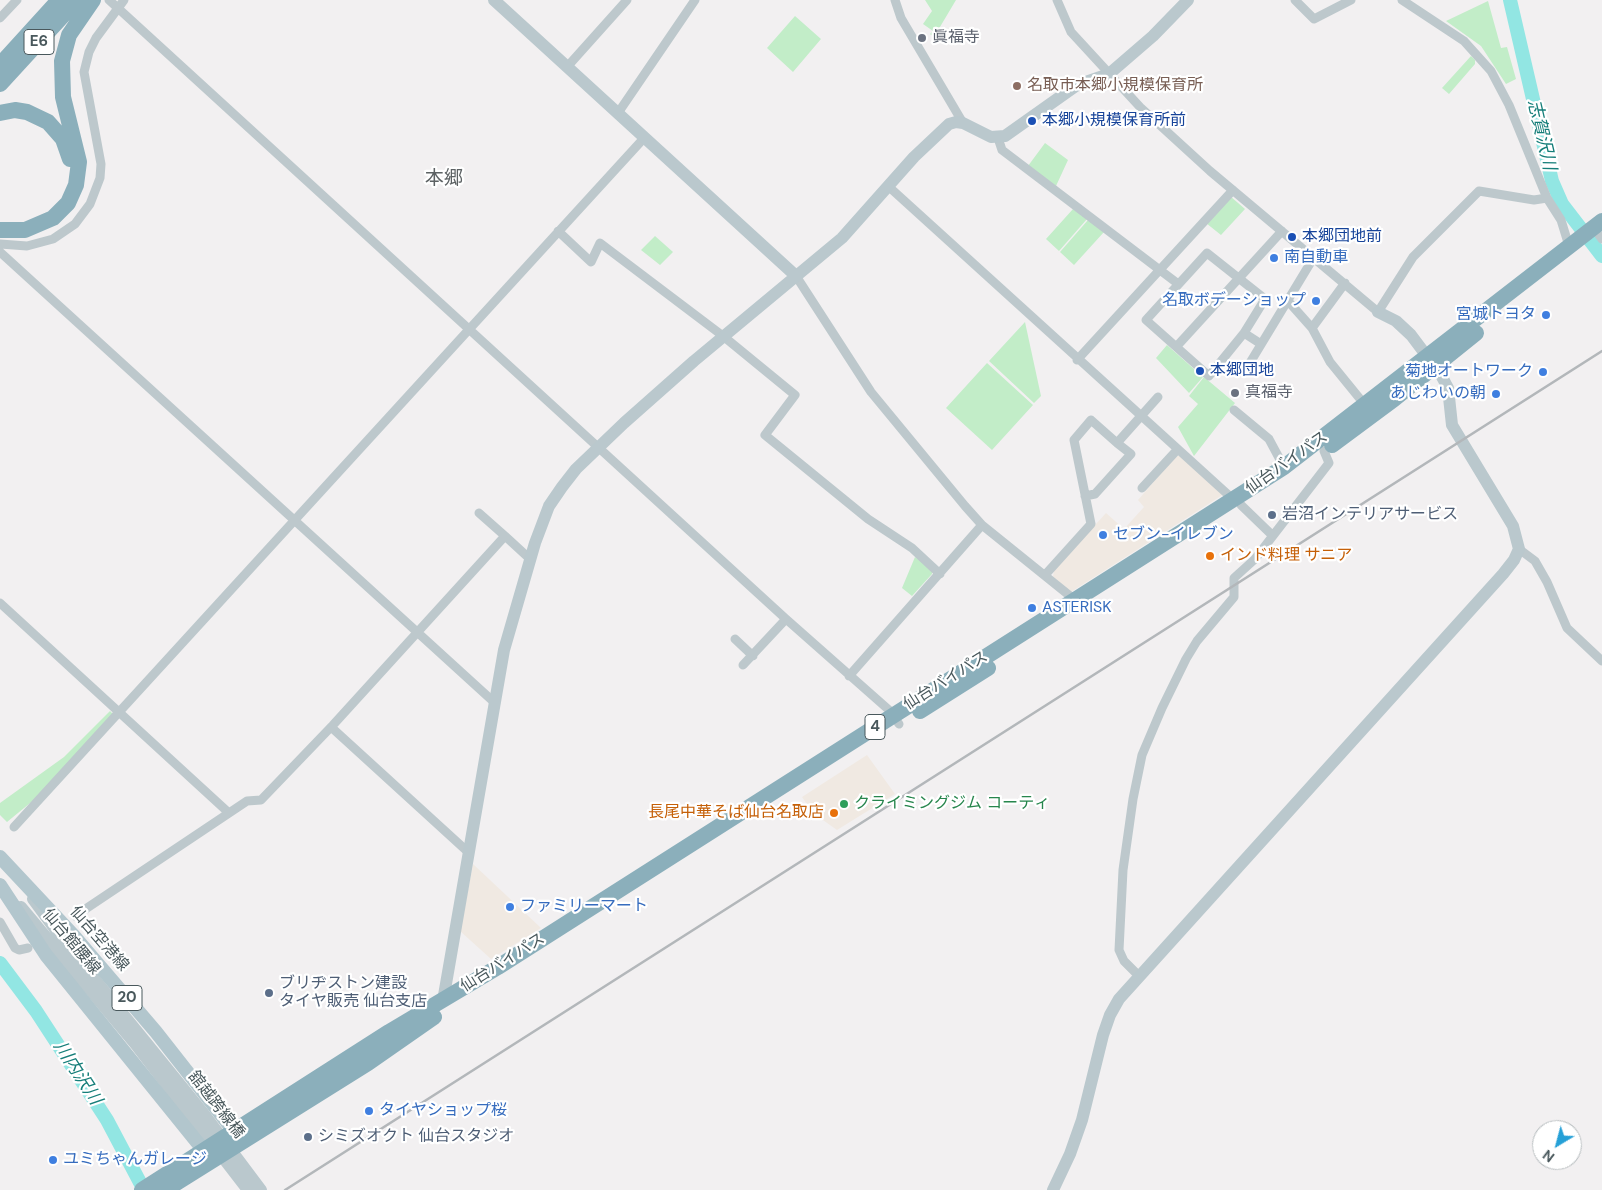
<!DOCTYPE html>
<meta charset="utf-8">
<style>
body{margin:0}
#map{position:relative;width:1602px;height:1190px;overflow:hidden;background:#f2f0f1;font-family:"DM Sans",sans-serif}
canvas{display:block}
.north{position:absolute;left:1532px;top:1120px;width:50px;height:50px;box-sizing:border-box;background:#fff;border:1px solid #b6bcbe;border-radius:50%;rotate:217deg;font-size:14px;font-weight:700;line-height:20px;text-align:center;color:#49585c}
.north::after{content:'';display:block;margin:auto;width:18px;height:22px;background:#25a0d7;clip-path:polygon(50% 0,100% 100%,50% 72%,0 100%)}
</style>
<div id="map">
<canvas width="1602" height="1190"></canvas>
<div class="north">N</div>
</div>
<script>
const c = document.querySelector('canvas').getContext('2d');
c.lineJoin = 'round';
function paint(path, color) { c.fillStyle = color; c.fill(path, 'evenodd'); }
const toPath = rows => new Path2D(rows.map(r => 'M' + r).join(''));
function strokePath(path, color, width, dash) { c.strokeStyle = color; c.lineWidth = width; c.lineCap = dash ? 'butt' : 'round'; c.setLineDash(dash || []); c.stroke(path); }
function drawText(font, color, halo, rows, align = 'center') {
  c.font = font + ' "DM Sans","Noto Sans JP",sans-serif'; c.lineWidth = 4.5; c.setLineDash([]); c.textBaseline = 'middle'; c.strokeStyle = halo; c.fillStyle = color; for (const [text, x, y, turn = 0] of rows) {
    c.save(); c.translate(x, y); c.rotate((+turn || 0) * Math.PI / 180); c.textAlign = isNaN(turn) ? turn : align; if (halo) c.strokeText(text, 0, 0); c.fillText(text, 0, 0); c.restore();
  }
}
paint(toPath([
 [1176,456,1182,456,1224,494,1071,592,1053,577,1054,570,1106,513,1124,529,1144,507,1138,500],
 [867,755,895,794,837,830,813,813,802,797],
 [473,864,541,928,491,959,460,931]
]), '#f0e9e2');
paint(toPath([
 [925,0,956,0,934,37,930,34,933,31,923,24,932,11],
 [1488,1,1501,48,1507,47,1516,79,1506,84,1481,46,1446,21],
 [795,16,821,39,793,72,767,48],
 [1471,56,1475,60,1475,64,1449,94,1442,88],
 [1045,143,1068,160,1056,186,1028,166],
 [1230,196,1245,209,1221,235,1206,223],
 [1073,209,1087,219,1059,251,1046,239],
 [1088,220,1104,232,1074,265,1060,252],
 [655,236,673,252,660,265,641,250],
 [1025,322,1041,396,1034,403,989,361],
 [1167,345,1203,377,1189,393,1156,358],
 [987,363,1033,405,992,450,946,408],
 [1204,377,1235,403,1194,456,1178,427,1198,404,1189,396],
 [915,557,932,569,932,574,912,596,902,588],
 [110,711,113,714,35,799,7,822,0,815,0,803,64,757]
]), '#c2edc8');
strokePath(toPath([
 [1510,0,1552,181,1562,204,1602,256],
 [0,963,36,1011,107,1120,144,1190]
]), '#92e6e3', 14);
strokePath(toPath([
 [109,0,786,619,889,710,899,724],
 [895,0,901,18,963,123],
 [1057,0,1071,32,1140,107,1210,171,1378,312,1413,257,1479,191,1534,200,1547,198],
 [1295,0,1314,19,1351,0],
 [1402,0,1464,41,1491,71,1509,105,1547,198,1561,220,1569,246],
 [0,18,17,0],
 [567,67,627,0],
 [618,113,695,0],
 [998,138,1002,150,1177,283],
 [888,186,1234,500],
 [558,231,591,262,600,243,723,336,795,395,765,435,868,519,912,548,940,574],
 [1599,235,1602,239],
 [0,244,27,246,53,239,75,224,90,204,100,178,101,164,84,72,89,52,96,38,124,0],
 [0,252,495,703],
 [1207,253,1265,299,1244,333,1209,376,1146,320,1207,253],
 [796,276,871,392,965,506,982,525,1075,600],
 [1288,301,1312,328,1330,362,1365,405],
 [1312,328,1345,283],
 [1244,333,1261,344],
 [1177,346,1282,231],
 [1077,360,1233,190],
 [1245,371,1314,257],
 [1234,410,1269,439,1284,467],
 [1142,488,1177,450],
 [1085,496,1095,494,1131,454,1117,443],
 [1241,505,1272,535],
 [479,513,505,536],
 [1519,549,1535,561,1547,582,1567,628,1602,661],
 [1045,575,1091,524,1074,440,1091,420,1117,443,1158,397],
 [0,603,229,813],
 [735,639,753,656],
 [743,665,786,619],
 [849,676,982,525],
 [331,727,468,852],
 [14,827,645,137],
 [75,916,247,801,261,800,333,725,505,536,530,559],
 [0,922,15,948,19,950,28,948],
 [1139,976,1124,961,1119,950,1123,870,1133,799,1142,755,1162,708,1186,659,1197,641,1234,597,1234,578,1255,559,1329,463,1324,451]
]), '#bdc8cc', 9);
strokePath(toPath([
 [494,0,796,276],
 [33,899,66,944,204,1114,261,1190],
 [21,907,137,1046,248,1190],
 [443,1001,504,650,535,543,549,506,562,487,576,469,624,423,694,361,842,238,914,157,949,124,956,122,963,123,991,137,1005,136,1077,85,1109,74,1153,36,1188,0],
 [1053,1190,1070,1154,1082,1120,1103,1035,1110,1015,1119,999,1503,574,1514,560,1519,549,1513,526,1452,425,1448,388,1441,375,1411,335,1396,321,1378,312]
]), '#bac8cd', 12);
strokePath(toPath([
 [0,857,74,936,156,1032,240,1139],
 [0,885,46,955,210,1158]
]), '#b2c6cd', 14);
strokePath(toPath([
 [0,65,59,0],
 [0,84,77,0],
 [0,113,15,110,27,112,48,122,63,139,70,159],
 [0,230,25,230,53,218,68,203,76,185,79,162,63,97,62,61,69,35,93,0],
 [1332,445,1394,399,1476,333],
 [920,711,988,668],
 [142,1190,389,1032,498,967,1284,467,1602,221],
 [165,1190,368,1063,434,1017]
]), '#8bafbb', 16);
strokePath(toPath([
 [285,1190,1602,351]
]), '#b3b7ba', 2.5);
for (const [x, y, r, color] of [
 [922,38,5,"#6b7280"],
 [1017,86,5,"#8d6e63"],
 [1032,121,5,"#1a4fb4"],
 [1292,237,5,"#1a4fb4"],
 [1274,258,5,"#3f7fe0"],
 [1316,301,5,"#3f7fe0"],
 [1546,315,5,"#3f7fe0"],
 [1200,371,5,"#1a4fb4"],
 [1543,372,5,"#3f7fe0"],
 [1235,393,5,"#6b7280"],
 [1496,394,5,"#3f7fe0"],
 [1272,515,5,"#5c6f8a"],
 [1103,535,5,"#3f7fe0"],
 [1210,556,5,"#e8710a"],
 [1032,608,5,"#3f7fe0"],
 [844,804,5,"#2e9e5b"],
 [834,813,5,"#e8710a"],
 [510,907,5,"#3f7fe0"],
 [269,993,5,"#5c6f8a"],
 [369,1111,5,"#3f7fe0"],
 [308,1137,5,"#5c6f8a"],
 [53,1160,5,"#3f7fe0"]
]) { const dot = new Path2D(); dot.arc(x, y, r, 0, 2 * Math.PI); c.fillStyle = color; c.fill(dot); strokePath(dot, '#fff', 2); }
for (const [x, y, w] of [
 [39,42,30],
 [875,727,20],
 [127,998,30]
]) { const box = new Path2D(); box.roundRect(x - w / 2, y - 12.5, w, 25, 4); c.fillStyle = '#fff'; c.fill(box); strokePath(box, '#49585c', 1); }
drawText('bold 15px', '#49585c', null, [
 ["E6",39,42],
 ["4",875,727],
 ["20",127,998]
]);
drawText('16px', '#5b616d', '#fff', [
 ["眞福寺",932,38],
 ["真福寺",1245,393]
], 'left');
drawText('16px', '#785e54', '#fff', [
 ["名取市本郷小規模保育所",1027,86]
], 'left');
drawText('16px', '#164399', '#fff', [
 ["本郷小規模保育所前",1042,121],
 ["本郷団地前",1302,237],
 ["本郷団地",1210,371]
], 'left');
drawText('16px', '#366cbe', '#fff', [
 ["南自動車",1284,258],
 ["名取ボデーショップ",1306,301,"right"],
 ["宮城トヨタ",1536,315,"right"],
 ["菊地オートワーク",1533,372,"right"],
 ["あじわいの朝",1486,394,"right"],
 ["セブン-イレブン",1113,535],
 ["ASTERISK",1042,608],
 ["ファミリーマート",520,907],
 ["タイヤショップ桜",379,1111],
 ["ユミちゃんガレージ",63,1160]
], 'left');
drawText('16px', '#49585c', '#fff', [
 ["仙台バイパス",1287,463,-35],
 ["仙台バイパス",946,681,-32],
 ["仙台空港線",99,939,49],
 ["仙台館腰線",71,942,50],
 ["仙台バイパス",503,963,-32],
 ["舘越跨線橋",216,1105,52]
]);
drawText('16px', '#4e5e75', '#fff', [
 ["岩沼インテリアサービス",1282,515],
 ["ブリヂストン建設",279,984],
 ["タイヤ販売 仙台支店",279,1002],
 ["シミズオクト 仙台スタジオ",318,1137]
], 'left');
drawText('16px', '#c56008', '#fff', [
 ["インド料理 サニア",1220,556],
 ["長尾中華そば仙台名取店",824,813,"right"]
], 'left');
drawText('16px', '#27864d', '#fff', [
 ["クライミングジム コーティ",854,804]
], 'left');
drawText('italic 18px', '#157e79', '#fff', [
 ["志賀沢川",1541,135,77],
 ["川内沢川",77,1073,57]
]);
drawText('19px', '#5d6264', '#fff', [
 ["本郷",444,179]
]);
</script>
